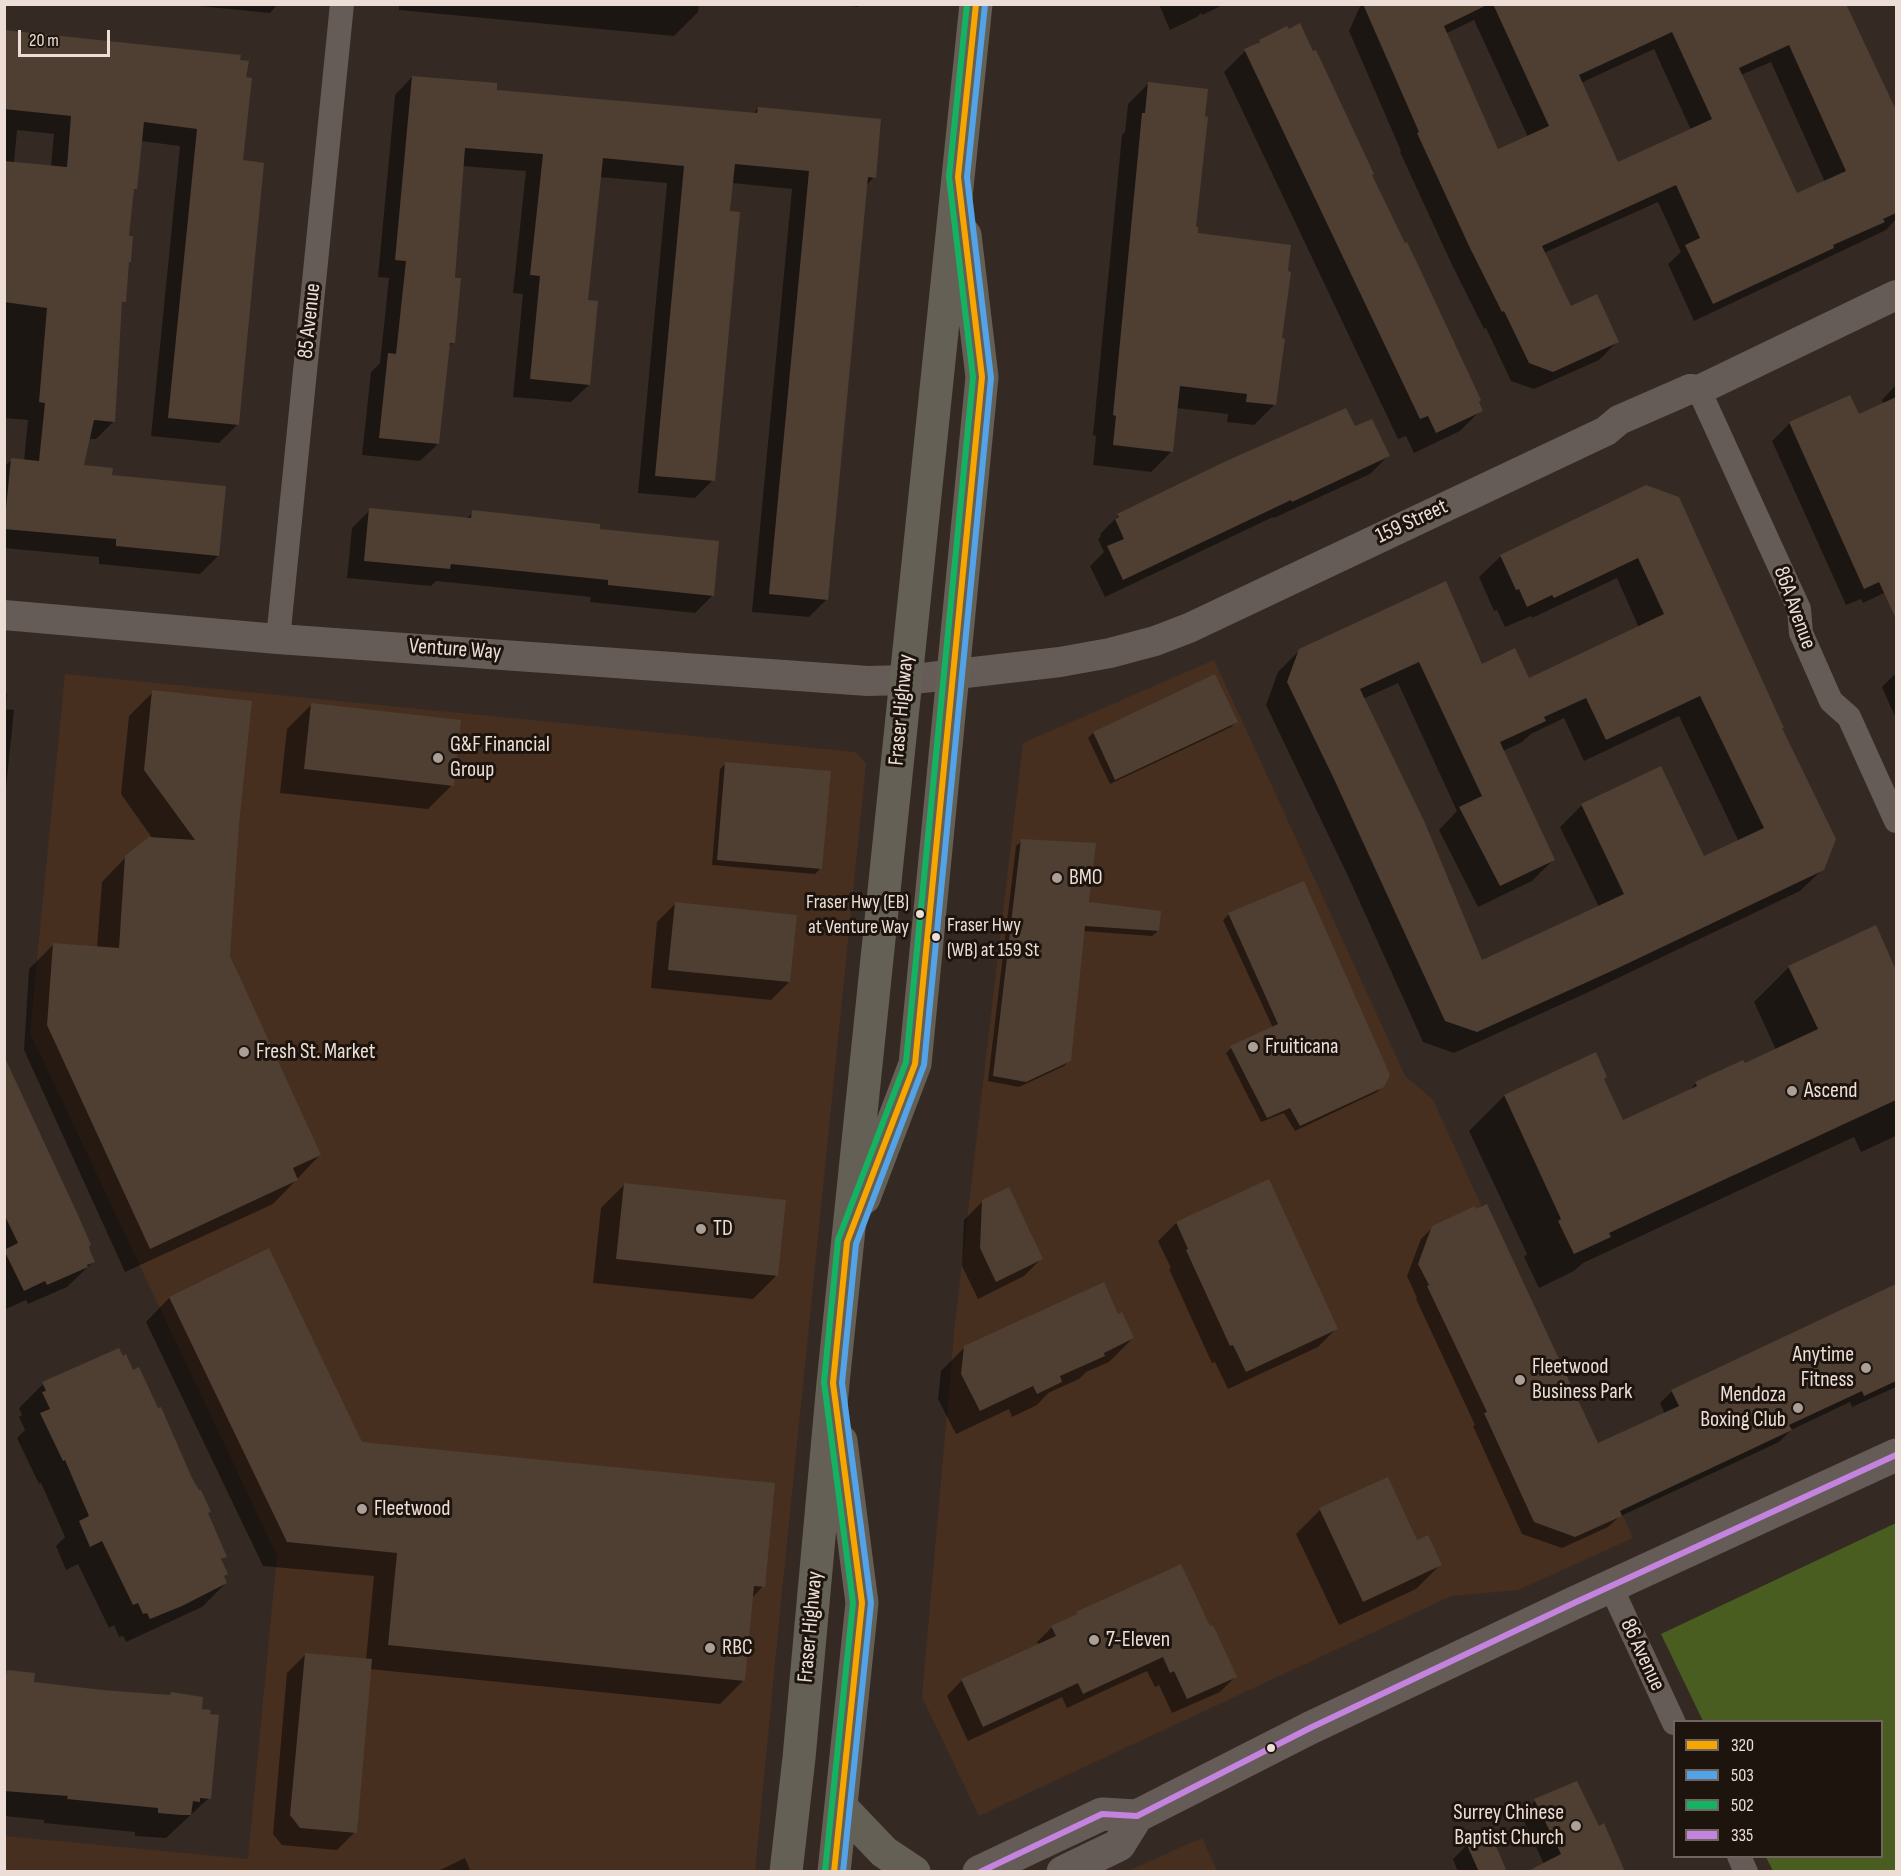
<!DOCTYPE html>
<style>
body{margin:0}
#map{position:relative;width:1901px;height:1876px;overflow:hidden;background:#352a23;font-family:"Sofia Sans Condensed",sans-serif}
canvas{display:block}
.frame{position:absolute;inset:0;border:6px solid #ecded6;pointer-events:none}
.legend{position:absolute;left:1673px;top:1720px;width:210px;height:138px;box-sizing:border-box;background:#1d140e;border:2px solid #70655e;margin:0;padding:8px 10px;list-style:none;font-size:18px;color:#ecded6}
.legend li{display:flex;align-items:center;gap:12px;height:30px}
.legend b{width:30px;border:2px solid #70655e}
.scale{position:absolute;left:18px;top:30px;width:92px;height:27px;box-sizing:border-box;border:3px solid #ecded6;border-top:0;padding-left:8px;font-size:18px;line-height:21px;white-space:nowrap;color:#ecded6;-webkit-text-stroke:4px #1d140e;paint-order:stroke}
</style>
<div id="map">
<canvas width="1901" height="1876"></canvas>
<div class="frame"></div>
<ul class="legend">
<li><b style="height:8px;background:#f7a600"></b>320</li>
<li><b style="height:8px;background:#53a3e8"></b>503</li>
<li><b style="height:8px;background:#13b361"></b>502</li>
<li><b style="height:8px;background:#c483df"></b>335</li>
</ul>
<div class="scale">20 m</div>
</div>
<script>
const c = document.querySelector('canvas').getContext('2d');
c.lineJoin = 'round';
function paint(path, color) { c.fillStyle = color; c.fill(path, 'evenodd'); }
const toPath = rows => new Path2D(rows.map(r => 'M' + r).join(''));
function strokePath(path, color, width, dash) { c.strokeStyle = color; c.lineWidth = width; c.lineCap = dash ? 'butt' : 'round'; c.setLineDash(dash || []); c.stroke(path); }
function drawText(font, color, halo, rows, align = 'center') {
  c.font = font + ' "Sofia Sans Condensed",sans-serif'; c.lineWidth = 6; c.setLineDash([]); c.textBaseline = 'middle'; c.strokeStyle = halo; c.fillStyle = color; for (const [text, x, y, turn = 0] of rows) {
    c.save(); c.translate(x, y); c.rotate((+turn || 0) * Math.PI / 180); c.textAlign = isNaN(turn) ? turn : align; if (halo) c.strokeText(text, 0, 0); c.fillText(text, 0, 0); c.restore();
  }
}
paint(toPath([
 [1214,660,1405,1076,1433,1100,1633,1538,1518,1590,1451,1596,979,1816,922,1697,955,1323,1023,743],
 [65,674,855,752,866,763,780,1611,755,1871,5,1872,4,1836,248,1859,277,1556,30,1033],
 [1202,1838,1217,1871,1128,1871]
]), '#472f20');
paint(toPath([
 [1896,1523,1896,1871,1773,1871,1766,1857,1882,1856,1882,1722,1703,1721,1661,1634]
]), '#495d21');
paint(toPath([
 [178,4,278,4,270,13],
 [399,4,699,4,698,12,674,36,399,10],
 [835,4,861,4,858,7],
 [1159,4,1225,4,1202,15,1201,13,1197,17,1170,30],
 [1361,4,1844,4,1896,113,1892,117,1896,128,1896,219,1886,230,1694,321,1668,264,1681,252,1658,202,1544,253,1570,308,1617,342,1599,360,1534,389,1511,381,1486,328,1484,329,1453,267,1400,152,1401,151,1349,31],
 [1474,20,1528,137,1497,151,1445,34],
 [1654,49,1691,130,1617,164,1581,83],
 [1771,62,1825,182,1797,195,1741,75],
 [4,31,239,56,241,162,237,425,219,443,151,436,180,146,140,141,136,188,132,192,124,301,120,305,114,421,96,439,88,439,82,467,111,476,218,556,200,574,99,564,99,557,4,548,4,466,12,460,24,461,28,420,4,418],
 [17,130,54,134,51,167,14,163],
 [1260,41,1313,53,1481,410,1460,431,1414,453,1406,436,1398,439,1224,72,1245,51,1254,46],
 [412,77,495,91,753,114,758,108,874,177,866,186,827,599,809,617,752,612,792,189,732,183,713,480,695,498,638,493,667,183,599,177,587,302,589,385,571,402,513,397,523,294,513,293,526,171,462,166,453,279,453,342,448,348,438,444,420,461,362,455,371,372,380,363,389,278,378,277,395,95],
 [1148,84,1196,235,1274,405,1254,425,1227,422,1228,414,1176,408,1172,451,1151,472,1093,465,1096,436,1093,435,1122,135,1125,132,1128,104],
 [1896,385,1896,454,1879,462,1896,500,1896,583,1884,593,1863,603,1861,599,1846,605,1772,441,1790,423,1858,416,1884,404,1882,400],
 [1354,428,1388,456,1370,474,1274,518,1273,517,1105,597,1090,566,1104,552,1098,539,1101,536,1100,534,1118,516],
 [1646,486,1781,729,1823,869,1800,891,1593,990,1454,1053,1423,1042,1348,876,1266,705,1278,672,1300,650,1481,666,1528,680,1639,628,1617,578,1532,618,1531,616,1505,627,1497,610,1494,611,1479,577,1501,556],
 [1398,683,1457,811,1439,830,1478,907,1532,881,1554,859,1503,751,1522,742,1531,734,1564,718,1584,761,1679,716,1739,842,1704,858,1582,805,1560,827,1599,907,1481,962,1363,699],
 [370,510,466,519,473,512,598,530,713,595,695,613,590,602,591,597,436,581,431,586,347,578,352,528],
 [1896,673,1896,719,1882,687],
 [153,692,237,824,228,956,320,1155,273,1204,125,1272,24,1050,29,969,53,945,97,948,102,882,126,857,153,839,121,794,129,716],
 [4,693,7,693,6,709,14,710,4,808],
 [311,705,452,785,428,809,280,793,287,729],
 [1236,722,1231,727,1110,784,1088,738,1093,733],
 [726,763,820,869,815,874,712,865,720,769],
 [1022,841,1087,904,1158,931,1152,936,1083,931,1070,1060,1064,1066,1019,1087,988,1081,1016,846],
 [675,904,789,982,771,1000,651,988,657,922],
 [1229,914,1383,1086,1377,1092,1295,1131,1284,1113,1261,1122,1226,1053,1231,1048,1273,1028,1223,920],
 [1875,927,1896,974,1896,1136,1861,1152,1854,1137,1583,1263,1574,1271,1539,1288,1524,1257,1527,1254,1469,1131,1504,1096,1595,1054,1603,1079,1623,1122,1687,1093,1696,1083,1745,1065,1776,1050,1754,1002,1789,967],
 [4,1084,88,1246,93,1262,67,1287,28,1304,26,1300,4,1310],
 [1268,1181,1336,1329,1318,1347,1228,1389,1215,1362,1212,1363,1169,1269,1171,1268,1158,1241,1176,1223],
 [625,1184,777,1275,753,1299,593,1283,601,1208],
 [983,1201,1042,1258,1024,1276,978,1299,962,1266,964,1220],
 [1433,1227,1597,1445,1665,1414,1660,1403,1672,1391,1896,1286,1896,1387,1852,1407,1850,1402,1791,1430,1779,1442,1619,1517,1608,1527,1562,1548,1522,1534,1473,1426,1475,1425,1416,1299,1417,1298,1407,1276,1421,1239],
 [269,1250,361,1443,763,1586,752,1598,744,1680,720,1704,369,1669,355,1832,337,1850,282,1845,273,1834,287,1673,305,1655,366,1660,374,1576,263,1566,146,1322,169,1298],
 [1117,1316,1133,1338,1109,1362,1086,1372,1079,1379,1048,1393,1037,1405,1012,1417,1009,1409,956,1434,938,1399,941,1371,965,1347],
 [43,1384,207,1514,225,1556,220,1562,226,1574,223,1577,226,1583,202,1607,126,1642,123,1636,119,1637,114,1625,109,1628,78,1564,66,1570,56,1546,65,1537,41,1483,39,1484,17,1438,25,1430,19,1417,22,1415,19,1408],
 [1320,1510,1416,1542,1440,1565,1416,1589,1339,1625,1296,1534],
 [1077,1613,1209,1628,1235,1677,1220,1692,1172,1713,1159,1685,1155,1687,1147,1671,1067,1708,1062,1697,968,1741,947,1696,962,1680,1039,1645,1037,1642,1052,1627,1071,1619],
 [7,1672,33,1684,200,1710,209,1798,166,1838,135,1836,135,1832,44,1823,44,1820,4,1816,4,1674],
 [1535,1801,1599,1828,1623,1872,1544,1864,1521,1815],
 [1467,1845,1505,1872,1458,1872,1453,1859],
 [465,1858,471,1872,436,1872]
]), '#0007');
paint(toPath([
 [1363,4,1489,4,1444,26,1498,149,1549,126,1493,4,1846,4,1896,110,1896,213,1883,219,1885,222,1833,245,1834,248,1713,304,1685,245,1700,238,1676,185,1542,246,1571,306,1597,294,1619,342,1553,372,1529,363,1504,311,1502,312,1470,248,1417,133,1419,132],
 [1672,32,1712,119,1618,162,1579,75],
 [1789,45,1846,171,1797,193,1739,68],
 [1300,23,1313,51,1316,50,1374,174,1372,175,1405,243,1407,242,1419,267,1481,400,1479,402,1483,411,1436,433,1428,416,1420,419,1244,49,1260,42,1259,40,1287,26,1289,29],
 [4,30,241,55,240,60,249,61,246,77,252,78,243,160,264,163,239,425,168,418,197,129,144,122,137,189,134,189,129,236,133,236,131,262,129,262,126,302,122,302,115,422,94,420,84,465,113,468,112,475,226,486,219,556,116,546,116,539,4,529,11,458,39,461,45,403,39,402,47,308,4,302,4,161,67,167,71,116,4,109],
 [412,76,497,83,497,90,757,113,758,107,881,119,876,178,868,177,828,600,769,594,809,171,735,164,730,211,740,212,715,481,655,476,684,166,603,158,588,300,598,301,590,385,530,379,540,276,530,275,543,154,465,148,455,278,461,278,455,343,450,343,439,444,379,438,388,353,396,354,406,261,395,260],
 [1148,82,1208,89,1205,116,1208,117,1196,227,1198,227,1198,233,1291,245,1288,271,1291,272,1282,338,1285,339,1276,405,1246,402,1247,394,1180,386,1173,452,1113,445,1116,416,1113,415,1142,113,1145,113],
 [1850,395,1859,414,1896,397,1896,619,1879,582,1864,589,1789,422],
 [1346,408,1355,426,1372,419,1390,456,1292,502,1291,500,1123,580,1107,546,1124,539,1115,519,1119,517,1117,514,1224,462],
 [1646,485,1679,497,1784,728,1782,728,1836,839,1824,870,1616,969,1477,1032,1445,1021,1334,779,1287,682,1299,649,1446,581,1482,664,1515,648,1529,678,1664,614,1638,558,1554,598,1552,595,1527,607,1519,589,1516,590,1500,555],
 [1419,662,1482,796,1459,807,1500,886,1555,860,1500,742,1546,721,1544,717,1586,698,1606,740,1700,696,1764,828,1704,856,1661,766,1581,804,1624,894,1482,960,1425,823,1360,689],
 [369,508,471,518,472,510,600,524,600,529,719,541,714,596,608,585,608,580,451,564,450,569,364,561],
 [1215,674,1238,722,1115,780,1093,732],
 [152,690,252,701,239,824,230,956,321,1155,293,1168,298,1180,150,1249,47,1025,53,943,119,948,125,856,149,837,195,840,144,770],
 [311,703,461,720,454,786,304,769],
 [725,762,831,771,822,869,717,860],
 [1021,839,1096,843,1089,902,1161,911,1159,931,1085,926,1071,1061,1026,1082,993,1076],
 [1304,881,1390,1075,1384,1087,1300,1126,1290,1108,1267,1118,1230,1046,1278,1024,1228,913],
 [675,902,797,915,790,982,668,970],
 [1876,925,1896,970,1896,1100,1609,1233,1611,1237,1574,1254,1558,1221,1561,1219,1504,1095,1596,1052,1607,1077,1604,1079,1623,1120,1697,1086,1695,1082,1743,1060,1745,1063,1818,1029,1788,966],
 [4,1056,78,1215,91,1245,89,1246,90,1251,95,1262,87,1265,88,1267,47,1285,45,1281,24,1291,4,1250,18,1243,4,1214],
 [1269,1179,1338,1329,1246,1372,1233,1345,1230,1346,1186,1250,1188,1249,1176,1222],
 [624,1183,786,1200,778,1276,616,1259],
 [1009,1187,1043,1259,996,1282,980,1248,982,1200],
 [1487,1204,1598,1443,1679,1406,1671,1390,1896,1284,1896,1381,1864,1396,1862,1391,1789,1425,1792,1430,1620,1511,1622,1516,1575,1537,1534,1522,1484,1413,1487,1412,1427,1286,1429,1285,1418,1264,1432,1226,1475,1206,1476,1209],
 [269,1248,362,1442,775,1483,765,1587,754,1586,745,1681,388,1645,397,1553,287,1542,169,1297],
 [1104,1282,1118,1314,1122,1312,1134,1338,1104,1353,1105,1356,1060,1376,1062,1382,1037,1394,1033,1386,980,1411,961,1374,964,1346],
 [119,1348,123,1356,126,1354,133,1370,139,1367,158,1408,161,1407,192,1478,199,1490,201,1490,211,1512,208,1513,227,1557,221,1559,228,1574,224,1576,227,1583,182,1606,150,1619,147,1613,143,1614,138,1603,133,1605,102,1541,90,1547,79,1521,89,1516,65,1460,63,1461,40,1413,50,1409,42,1392,46,1391,42,1382],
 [1388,1477,1417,1540,1428,1535,1442,1565,1363,1602,1319,1508],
 [1181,1564,1210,1626,1213,1625,1237,1677,1187,1699,1174,1671,1170,1673,1163,1657,1083,1694,1078,1683,983,1727,961,1679,1056,1636,1051,1626,1077,1614,1076,1612],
 [305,1653,372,1659,357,1833,300,1828,290,1815],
 [7,1670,35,1673,34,1682,102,1690,170,1695,171,1692,203,1697,202,1709,211,1710,210,1714,219,1715,211,1799,200,1798,200,1802,193,1801,191,1815,181,1815,158,1813,158,1808,67,1799,68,1796,4,1791,4,1683],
 [1577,1781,1599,1826,1604,1823,1625,1872,1526,1872,1561,1854,1534,1799],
 [1490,1832,1507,1872,1479,1872,1466,1843]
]), '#4f3e32');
strokePath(toPath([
 [1699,390,1799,609,1801,633,1831,701,1849,717,1896,821],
 [278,639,342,4],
 [1611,1587,1674,1723],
 [1739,1856,1746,1872]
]), '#655c57', 24);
strokePath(toPath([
 [4,615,278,639,868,681,905,680,1060,662,1110,653,1155,641,1189,628,1606,431,1619,420,1690,389,1699,390,1896,295]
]), '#655c57', 30);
strokePath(toPath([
 [979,1872,1102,1814,1137,1816,1310,1728,1574,1603,1896,1455],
 [1063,1872,1119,1845,1137,1816]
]), '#655c57', 33);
strokePath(toPath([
 [864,1198,915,1064,982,377,965,235],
 [842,1808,884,1852,914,1872],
 [786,1872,799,1758,833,1383,976,4],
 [834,1872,862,1603,841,1441]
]), '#646055', 33);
strokePath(toPath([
 [834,1872,862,1603,833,1383,847,1242,915,1064,982,377,958,177,976,4]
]), '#f7a600', 6);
strokePath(toPath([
 [843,1872,871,1603,842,1383,856,1244,924,1065,991,378,967,177,985,5]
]), '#53a3e8', 6);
strokePath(toPath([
 [825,1871,853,1603,824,1382,838,1240,906,1062,973,377,949,177,967,4]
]), '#13b361', 6);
strokePath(toPath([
 [980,1872,1102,1814,1137,1816,1310,1728,1574,1603,1896,1455]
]), '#c483df', 6);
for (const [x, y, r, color] of [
 [438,758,6,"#ac9f97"],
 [1057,878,6,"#ac9f97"],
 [920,914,5,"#ecded6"],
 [936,937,5,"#ecded6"],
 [1253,1047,6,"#ac9f97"],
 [244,1052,6,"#ac9f97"],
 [1792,1091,6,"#ac9f97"],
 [701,1229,6,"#ac9f97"],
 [1866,1368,6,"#ac9f97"],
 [1520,1380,6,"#ac9f97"],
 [1798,1408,6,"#ac9f97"],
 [362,1509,6,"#ac9f97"],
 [1094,1640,6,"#ac9f97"],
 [710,1648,6,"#ac9f97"],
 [1271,1748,5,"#ecded6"],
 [1576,1826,6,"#ac9f97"]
]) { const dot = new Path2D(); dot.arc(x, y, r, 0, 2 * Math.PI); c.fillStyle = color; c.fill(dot); strokePath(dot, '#1d140e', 2); }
drawText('20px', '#ecded6', '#1d140e', [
 ["Fraser Hwy (EB)",909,903],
 ["at Venture Way",909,928],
 ["Fraser Hwy",947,926,"left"],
 ["(WB) at 159 St",947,951,"left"]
], 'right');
drawText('22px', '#ecded6', '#1d140e', [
 ["85 Avenue",310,321,-84],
 ["159 Street",1412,522,-25],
 ["86A Avenue",1794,608,70],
 ["Venture Way",455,650,4],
 ["Fraser Highway",902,710,-85],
 ["Fraser Highway",811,1627,-85],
 ["86 Avenue",1642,1655,65]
]);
drawText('22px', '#ecded6', '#1d140e', [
 ["G&F Financial",450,745],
 ["Group",450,770],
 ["BMO",1069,878],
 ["Fruiticana",1265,1047],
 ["Fresh St. Market",256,1052],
 ["Ascend",1804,1091],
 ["TD",713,1229],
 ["Anytime",1854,1355,"right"],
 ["Fitness",1854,1380,"right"],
 ["Fleetwood",1532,1367],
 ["Business Park",1532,1392],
 ["Mendoza",1786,1395,"right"],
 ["Boxing Club",1786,1420,"right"],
 ["Fleetwood",374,1509],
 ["7-Eleven",1106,1640],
 ["RBC",722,1648],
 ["Surrey Chinese",1564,1813,"right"],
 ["Baptist Church",1564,1838,"right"]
], 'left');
</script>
